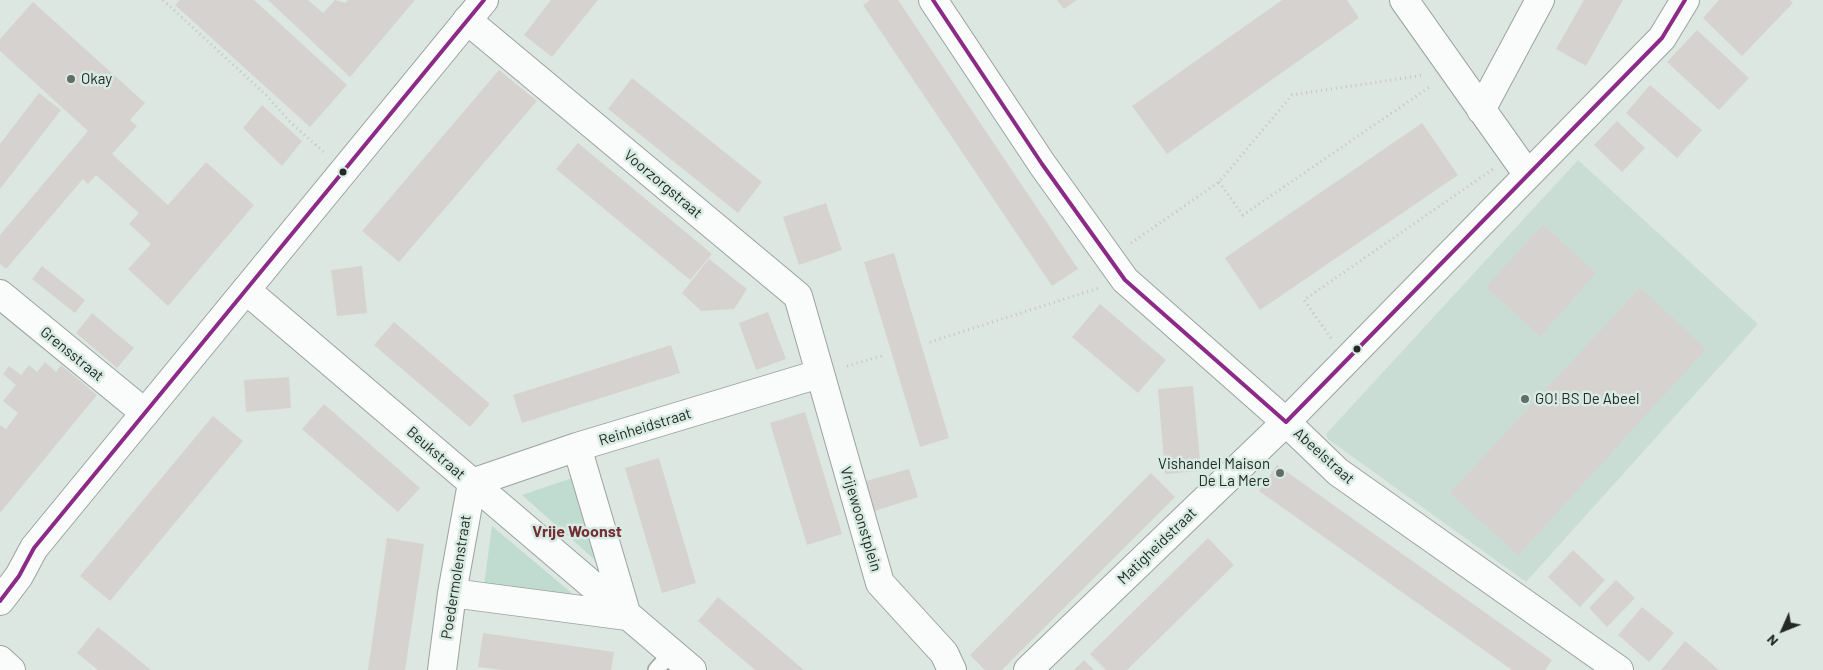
<!DOCTYPE html>
<style>
body{margin:0}
#map{position:relative;width:1823px;height:670px;overflow:hidden;background:#dce7e2;font-family:Barlow,sans-serif}
canvas{display:block}
.north{position:absolute;left:1758px;top:605px;width:50px;height:50px;-webkit-text-stroke:4px #d8ebe3;paint-order:stroke;rotate:226deg;font-size:14px;font-weight:700;line-height:20px;text-align:center;color:#222926}
.north::after{content:'';display:block;margin:auto;width:18px;height:22px;background:#222926;clip-path:polygon(50% 0,100% 100%,50% 72%,0 100%)}
</style>
<div id="map">
<canvas width="1823" height="670"></canvas>
<div class="north">N</div>
</div>
<script>
const c = document.querySelector('canvas').getContext('2d');
c.lineJoin = 'round';
function paint(path, color) { c.fillStyle = color; c.fill(path, 'evenodd'); }
const toPath = rows => new Path2D(rows.map(r => 'M' + r).join(''));
function strokePath(path, color, width, dash) { c.strokeStyle = color; c.lineWidth = width; c.lineCap = dash ? 'butt' : 'round'; c.setLineDash(dash || []); c.stroke(path); }
function drawText(font, color, halo, rows, align = 'center') {
  c.font = font + ' Barlow,sans-serif'; c.lineWidth = 5; c.setLineDash([]); c.textBaseline = 'middle'; c.strokeStyle = halo; c.fillStyle = color; for (const [text, x, y, turn = 0] of rows) {
    c.save(); c.translate(x, y); c.rotate((+turn || 0) * Math.PI / 180); c.textAlign = isNaN(turn) ? turn : align; if (halo) c.strokeText(text, 0, 0); c.fillText(text, 0, 0); c.restore();
  }
}
paint(toPath([
 [1578,160,1758,324,1526,582,1328,439,1326,434]
]), '#caddd5');
paint(toPath([
 [572,478,604,568,522,495],
 [492,526,575,596,484,585]
]), '#c0dcd1');
paint(toPath([
 [180,0,254,0,347,85,310,127,175,5],
 [268,0,308,0,323,13,335,0,345,3,348,0,415,0,350,77],
 [551,0,598,0,552,57,524,35],
 [870,0,898,0,1078,269,1052,286,863,5],
 [1057,0,1077,0,1064,9],
 [1282,0,1347,0,1359,18,1167,154,1132,106],
 [1584,0,1623,0,1586,66,1556,49],
 [1719,0,1790,0,1793,3,1742,56,1703,18],
 [33,2,145,103,130,120,137,126,112,154,168,205,206,162,254,205,168,306,128,269,151,244,129,224,139,213,96,175,88,184,83,179,6,269,0,264,0,235,88,131,0,51,0,39],
 [1697,30,1749,78,1719,110,1667,62],
 [499,70,537,101,399,262,362,231],
 [632,78,762,182,738,213,608,109],
 [1650,85,1702,130,1677,158,1626,113],
 [39,93,61,110,0,189,0,144],
 [262,105,302,141,282,166,243,128],
 [1617,121,1645,148,1622,172,1594,145],
 [1422,123,1458,175,1260,310,1225,258],
 [578,143,712,254,690,280,556,169],
 [826,203,842,250,799,265,783,217],
 [1543,225,1596,273,1540,336,1486,287],
 [894,253,949,438,920,447,864,262],
 [709,259,747,289,734,309,701,311,682,293],
 [42,266,85,300,75,313,32,279],
 [362,266,367,313,337,316,331,270],
 [1640,288,1706,349,1518,555,1450,493],
 [1100,304,1166,360,1138,393,1072,337],
 [768,312,786,359,756,370,739,323],
 [92,313,134,348,117,368,76,333],
 [394,322,490,404,470,427,374,345],
 [671,345,680,373,522,423,513,395],
 [45,362,56,372,61,365,97,395,0,513,0,425,6,429,18,413,3,401,16,385,3,374,9,366,21,375,29,365,37,372],
 [289,377,291,408,246,412,244,380],
 [1193,386,1201,471,1165,474,1158,389],
 [324,404,420,488,398,512,302,429],
 [805,412,842,534,807,545,770,423],
 [213,416,243,441,110,601,80,576],
 [659,458,696,583,662,593,625,468],
 [1277,465,1552,660,1545,670,1512,670,1259,491],
 [909,469,918,497,875,511,866,481],
 [1151,473,1175,497,1002,670,985,670,970,655],
 [387,538,424,544,405,670,368,670],
 [1208,538,1234,565,1127,670,1106,670,1090,654],
 [1573,550,1605,580,1580,607,1548,577],
 [1616,580,1635,598,1607,627,1589,608],
 [718,597,735,611,804,670,755,670,714,635,698,621],
 [1642,607,1674,633,1649,662,1618,635],
 [98,627,129,652,151,670,98,670,77,653],
 [483,633,614,652,611,670,503,670,478,667],
 [1685,641,1704,657,1719,670,1661,670],
 [1084,660,1094,670,1074,670]
]), '#d6d2d0');
const service = toPath([
 [656,670,671,653]
]);
const minor = toPath([
 [933,0,1042,164,1125,280,1286,422,1338,472,1619,670],
 [1404,0,1528,175],
 [467,20,798,296,880,583,944,653,952,670],
 [1481,110,1540,0],
 [246,290,692,670],
 [0,294,145,413],
 [452,593,627,616,577,447],
 [0,660,11,670],
 [442,670,452,593,472,483,577,447,819,374],
 [1028,670,1286,422,1662,38,1685,0]
]);
const tertiary = toPath([
 [0,601,19,576,34,548,484,0]
]);
strokePath(service, '#9ba39f', 18);
strokePath(minor, '#9ba39f', 30);
strokePath(tertiary, '#9ba39f', 30);
strokePath(toPath([
 [163,0,266,95,290,122,325,153],
 [1219,182,1243,215,1431,86],
 [1131,243,1219,182,1292,95,1424,75],
 [1331,338,1304,300,1493,169],
 [930,342,1099,288],
 [847,366,882,356]
]), '#c1c4c3', 3, [1, 4]);
strokePath(service, '#fafbfb', 15);
strokePath(minor, '#fafbfb', 28);
strokePath(tertiary, '#fafbfb', 28);
strokePath(toPath([
 [933,0,1042,164,1125,280,1286,422,1662,38,1685,0],
 [0,601,19,576,34,548,484,0]
]), '#8c2b87', 4);
for (const [x, y, r, color] of [
 [71,79,5,"#636c68"],
 [343,172,4.5,"#222926"],
 [1357,349,4.5,"#222926"],
 [1525,399,5,"#636c68"],
 [1280,473,5,"#636c68"]
]) { const dot = new Path2D(); dot.arc(x, y, r, 0, 2 * Math.PI); c.fillStyle = color; c.fill(dot); strokePath(dot, '#d8ebe3', 2); }
drawText('15px', '#222926', '#d8ebe3', [
 ["Okay",81,79],
 ["GO! BS De Abeel",1535,399],
 ["Vishandel Maison",1270,464,"right"],
 ["De La Mere",1270,481,"right"]
], 'left');
drawText('15px', '#222926', '#d8ebe3', [
 ["Voorzorgstraat",663,184,40],
 ["Grensstraat",72,354,39],
 ["Reinheidstraat",645,427,-17],
 ["Beukstraat",436,453,41],
 ["Abeelstraat",1324,456,42],
 ["Vrijewoonstplein",861,519,73],
 ["Matigheidstraat",1157,546,-44],
 ["Poedermolenstraat",456,577,-81]
]);
drawText('bold 16px', '#752e36', '#d8ebe3', [
 ["Vrije Woonst",577,532]
]);
</script>
